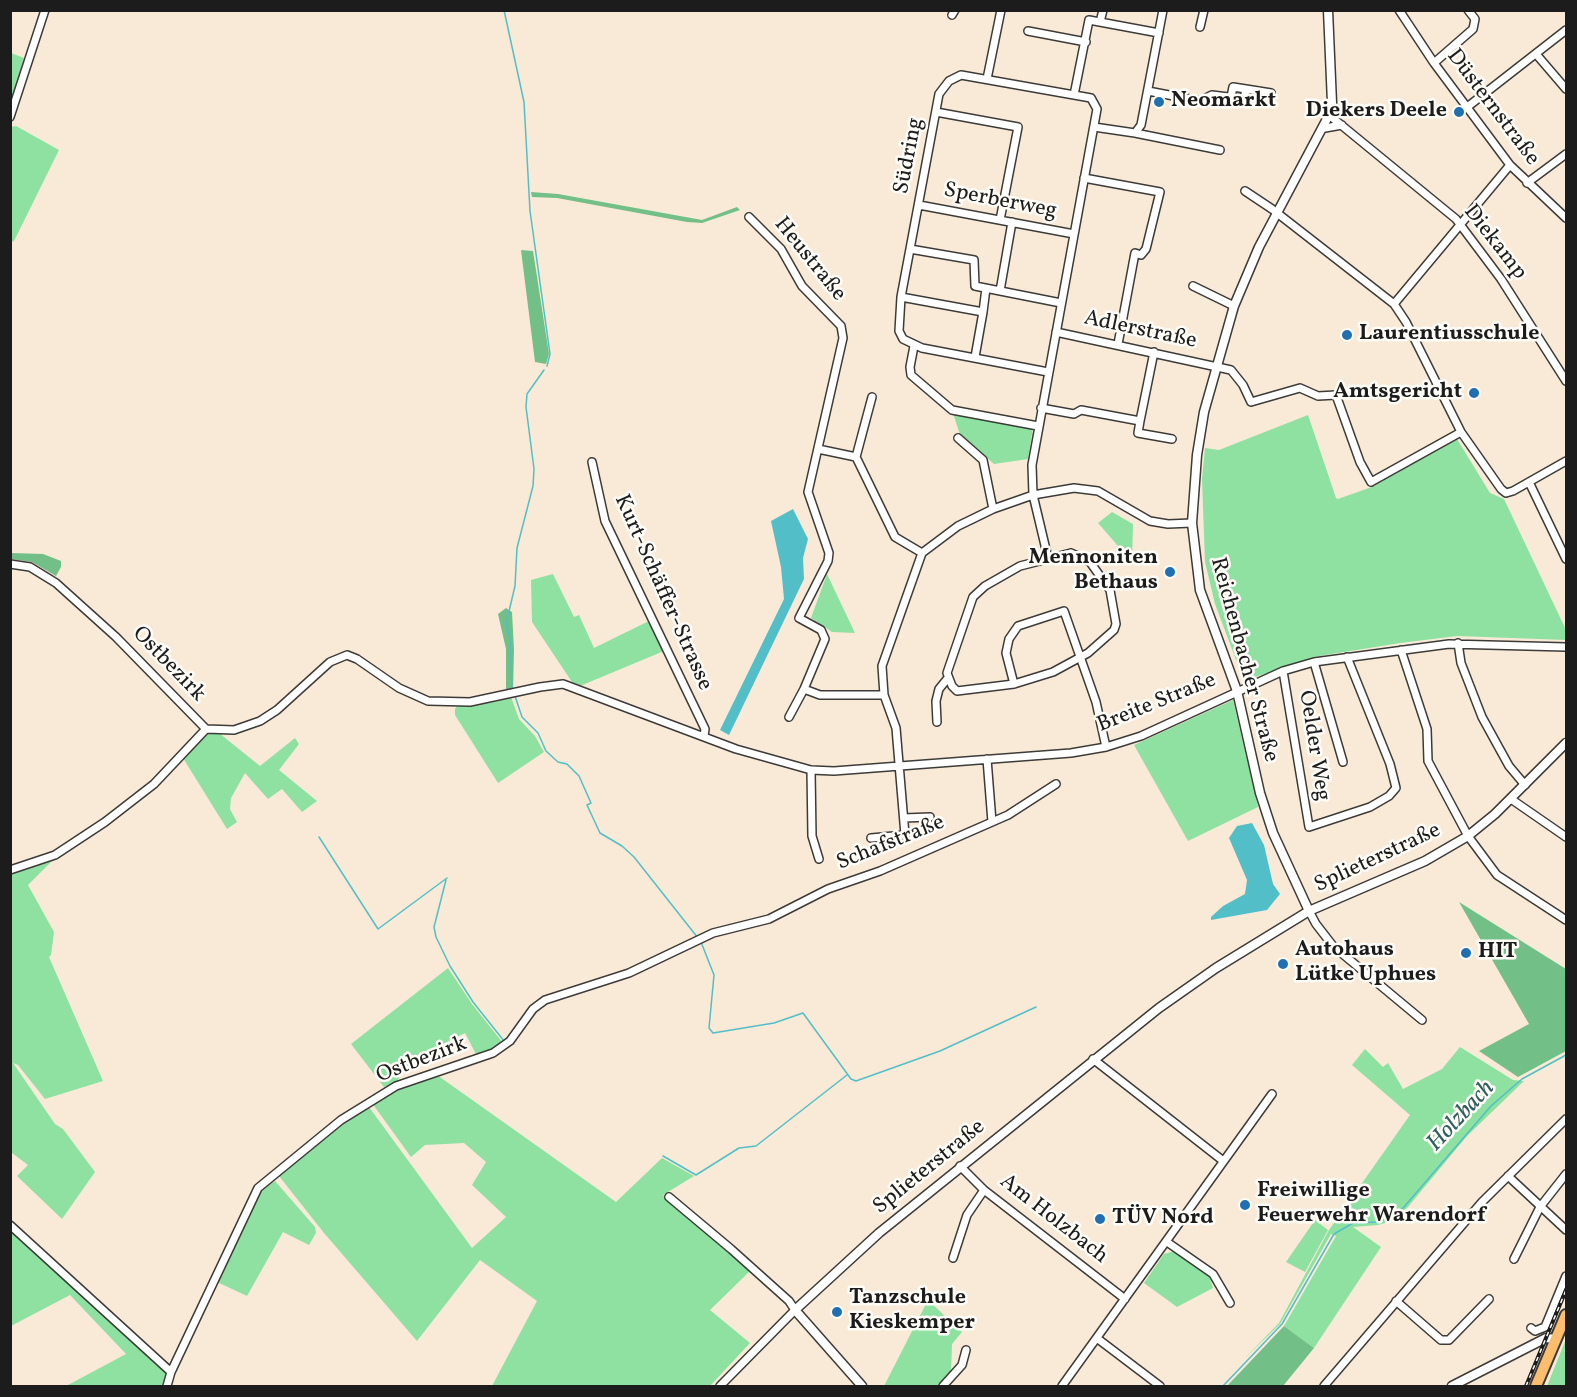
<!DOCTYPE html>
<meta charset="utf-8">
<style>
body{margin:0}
#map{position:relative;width:1577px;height:1397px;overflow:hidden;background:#f8ead7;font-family:Vollkorn,serif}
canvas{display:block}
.frame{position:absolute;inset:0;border:12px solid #1c1c1c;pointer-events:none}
</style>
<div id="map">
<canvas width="1577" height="1397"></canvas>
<div class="frame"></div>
</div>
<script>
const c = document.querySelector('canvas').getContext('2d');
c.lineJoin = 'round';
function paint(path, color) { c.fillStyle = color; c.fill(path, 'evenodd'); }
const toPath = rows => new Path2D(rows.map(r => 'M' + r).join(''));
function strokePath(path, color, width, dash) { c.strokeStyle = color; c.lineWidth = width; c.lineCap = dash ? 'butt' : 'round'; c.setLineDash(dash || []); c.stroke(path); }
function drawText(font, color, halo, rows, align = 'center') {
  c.font = font + ' Vollkorn,serif'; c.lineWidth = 5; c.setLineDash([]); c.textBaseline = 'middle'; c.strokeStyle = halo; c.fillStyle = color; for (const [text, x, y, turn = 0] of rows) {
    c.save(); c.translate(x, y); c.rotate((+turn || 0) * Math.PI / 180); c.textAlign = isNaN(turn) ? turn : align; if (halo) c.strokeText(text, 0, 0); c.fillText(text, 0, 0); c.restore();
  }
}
paint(toPath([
 [11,53,24,58,11,111],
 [16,126,59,150,14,241,11,242,10,127],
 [953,413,1033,427,1028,459,994,464,960,435],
 [1308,415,1336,498,1338,499,1369,488,1457,439,1490,493,1504,499,1566,630,1566,640,1457,636,1400,643,1313,657,1244,681,1215,604,1205,562,1202,479,1205,448,1219,450],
 [1112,512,1133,524,1132,562,1098,523],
 [553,574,574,617,579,615,594,648,651,620,664,651,580,686,572,682,532,622,531,580],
 [827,574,855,633,832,632,811,618],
 [511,697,519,719,535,736,544,752,498,783,455,715,455,709,457,706,495,702],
 [1233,700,1258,807,1188,841,1134,745],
 [207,732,219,733,260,766,295,738,299,744,279,770,317,801,302,812,282,789,268,799,245,773,231,798,230,809,237,822,227,829,183,758],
 [55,858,28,885,54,932,51,955,49,957,103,1081,45,1099,18,1065,13,1063,55,1124,63,1129,95,1172,62,1219,17,1176,28,1165,12,1153,11,1154,11,874],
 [448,968,472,1004,503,1043,477,1056,465,1033,417,1057,394,1084,384,1087,351,1044],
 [1460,1047,1513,1080,1524,1081,1467,1136,1407,1208,1392,1221,1378,1225,1353,1227,1381,1247,1314,1348,1284,1326,1336,1236,1331,1234,1280,1324,1244,1359,1279,1323,1329,1230,1410,1115,1352,1065,1365,1049,1383,1067,1388,1063,1403,1089,1442,1069],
 [437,1075,616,1202,662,1158,694,1176,663,1195,750,1271,710,1310,750,1343,710,1386,492,1386,537,1301,480,1260,417,1341,324,1233,279,1176,344,1122,369,1107,472,1248,506,1217,472,1185,486,1162,464,1143,425,1145,411,1157,372,1103,397,1088],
 [275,1181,315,1227,316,1233,309,1245,283,1232,247,1296,217,1282,260,1191],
 [1315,1220,1328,1230,1305,1272,1286,1262],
 [10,1230,167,1373,164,1386,66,1386,126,1354,70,1295,11,1326],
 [1175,1251,1209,1275,1213,1288,1177,1307,1144,1283,1164,1254],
 [928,1300,962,1332,952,1344,951,1373,939,1386,884,1386],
 [1566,1339,1566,1386,1547,1386]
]), '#8ee1a1');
paint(toPath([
 [531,192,558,194,702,220,737,207,740,210,702,223,687,222,557,198,532,197],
 [521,250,533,251,549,354,546,364,535,362],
 [11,553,43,554,61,561,61,567,56,576,32,562,11,559],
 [506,608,512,612,514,650,513,690,506,691,506,649,498,614],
 [1459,902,1566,969,1566,1051,1518,1077,1479,1051,1529,1024],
 [1284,1326,1314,1348,1283,1386,1227,1386]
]), '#72bf87');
paint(toPath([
 [793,509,808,539,803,558,804,579,729,735,720,730,784,599,781,567,771,521],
 [1252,823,1264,845,1273,884,1280,894,1267,910,1211,920,1211,917,1223,906,1245,894,1247,880,1229,838,1237,826]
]), '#52bfc8');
strokePath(toPath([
 [504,10,524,102,530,211,550,354,547,366],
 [512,690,510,638,506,624,515,586,517,548,533,486,534,469,526,407,527,394,544,370],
 [515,696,522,717,538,733,546,751,558,762,567,764,579,776,591,803,587,805,600,833,622,846,634,857,698,938],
 [319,837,378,929,447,878],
 [446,880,434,927,436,937,450,966,473,1002,504,1041],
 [701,942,714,975,709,1028,713,1033,774,1023,803,1013,851,1079,856,1081,940,1051,1036,1007],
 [663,1156,696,1175,739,1148,756,1146,847,1075],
 [1223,1386,1282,1324,1334,1234,1353,1223,1378,1222,1391,1217,1404,1207,1491,1106,1522,1079,1566,1055]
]), '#52bfc8', 1.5);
const minor = toPath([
 [1399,10,1434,63,1510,165,1566,218],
 [952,15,955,10],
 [1100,22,1103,10],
 [1200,27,1204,10],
 [1028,31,1086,42],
 [1536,54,1566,89],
 [1434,63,1473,29,1475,19,1468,10],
 [987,79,1001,10],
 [1148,91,1200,101,1212,95,1244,99,1246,89,1271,93],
 [1074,95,1089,20,1159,33],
 [1231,97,1233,87,1246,89],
 [1466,108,1566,30],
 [936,112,1018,127,1000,220],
 [1329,115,1456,219,1501,279,1566,381],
 [10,117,45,10],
 [1094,127,1135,133,1141,125,1163,10],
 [1325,128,1342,125],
 [1135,133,1220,150],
 [1084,178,1160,192,1146,249,1141,255,1135,253,1118,344],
 [1527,183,1566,154],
 [1245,191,1272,209,1394,304,1406,322,1461,432,1501,489,1506,493,1513,491,1566,461],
 [919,205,1074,234],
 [749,217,781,249,802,286,841,326,843,338,808,492,829,553,828,561,799,618,821,630,825,639,804,689,820,695,884,695],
 [910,249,974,260,975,286,1061,303],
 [1193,286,1234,306],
 [1000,291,1012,222],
 [901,297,983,312,986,288],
 [1394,304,1510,165],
 [1056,332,1231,370,1243,385,1251,402,1300,388,1318,396,1336,395,1360,462,1371,482,1461,432],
 [914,346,910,367,911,375,952,410,1038,426],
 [975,357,983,312],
 [872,397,856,457,895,537,922,553],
 [1041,408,1074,414,1081,410,1140,421,1154,352],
 [1140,421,1138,433,1172,439],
 [958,438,983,460,993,509],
 [818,449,856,457],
 [592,462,605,521,705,729,704,736],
 [1529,482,1566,559],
 [1071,553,1090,562,1110,590,1116,624,1114,630,1088,653,1053,672,1014,684,957,691,952,686,947,673,973,597,985,586,1020,566,1071,553],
 [1048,558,1033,495,1032,465,1097,109,1091,98,961,75,949,81,939,94,901,297,899,331,903,339,922,348,1048,372],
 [10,564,30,567,56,583,116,637,206,729,234,730,260,721,277,710,330,662,347,655,357,659,399,688,428,701,470,702,540,687,563,684,736,749,811,770,834,771,1071,753,1106,747,1141,736,1283,671,1314,662,1449,644,1566,647],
 [1458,643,1461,663,1482,717,1509,766,1525,785],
 [1401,650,1427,729,1428,761,1468,836,1497,875,1566,920],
 [1314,662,1343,762],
 [1283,671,1309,827,1370,807,1389,796,1396,788,1390,764,1347,657],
 [1014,684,1006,653,1009,639,1018,626,1064,611,1096,702,1106,747],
 [789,717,804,689],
 [937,722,936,701,939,689,948,678],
 [987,759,992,822],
 [811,770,812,836,819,859],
 [1511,799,1566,837],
 [904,818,930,817],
 [871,838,905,835,896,728,884,695,882,666,922,553,958,526,993,509,1033,495,1074,488,1098,491,1150,521,1168,524,1192,523],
 [10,870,55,855,105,822,154,784,206,729],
 [1309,911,1316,924,1333,946,1422,1020],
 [1093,1059,1222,1160],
 [960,1166,984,1190,1125,1299],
 [1508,1176,1566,1230],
 [669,1197,731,1249,789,1301,795,1310,720,1386],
 [10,1225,171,1372],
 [1167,1242,1213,1274,1230,1303],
 [953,1258,967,1215,984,1190],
 [1514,1259,1540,1207,1566,1174],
 [1396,1301,1441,1340,1449,1340,1489,1299],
 [1531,1328,1535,1331,1545,1327,1566,1276],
 [1098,1339,1160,1386],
 [167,1386,171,1372,258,1188,341,1120,396,1086,493,1053,510,1041,533,1009,545,1000,629,973,713,933,769,919,828,889,880,871,1008,815,1056,784],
 [943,1386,962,1365,966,1350],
 [1062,1386,1272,1094],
 [1324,1386,1482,1202,1566,1119]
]);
const tertiary = toPath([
 [1309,911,1273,833,1260,793,1237,691,1200,590,1192,523,1197,455,1204,412,1234,306,1259,247,1329,115,1332,103,1328,10],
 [862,1386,795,1310,879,1233,1159,1008,1216,968,1309,911,1425,861,1468,836,1495,814,1566,743],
 [1452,1386,1546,1338,1556,1339]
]);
const primary = toPath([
 [1536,1386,1566,1315]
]);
strokePath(minor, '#3d3b38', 10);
strokePath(tertiary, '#3d3b38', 11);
strokePath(primary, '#3d3b38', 14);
strokePath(minor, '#fff', 7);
strokePath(tertiary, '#fff', 8);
strokePath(primary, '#fcbd6f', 10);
const rail = toPath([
 [1526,1386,1566,1290]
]);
strokePath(rail, '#1c1c1c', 4);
strokePath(rail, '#fdfcf7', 1.5, [4.5]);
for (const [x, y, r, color] of [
 [1159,102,6,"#1f6fb2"],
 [1459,112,6,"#1f6fb2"],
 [1347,335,6,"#1f6fb2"],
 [1474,393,6,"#1f6fb2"],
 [1170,572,6,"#1f6fb2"],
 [1466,953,6,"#1f6fb2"],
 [1283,964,6,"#1f6fb2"],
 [1245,1205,6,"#1f6fb2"],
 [1100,1219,6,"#1f6fb2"],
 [837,1312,6,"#1f6fb2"]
]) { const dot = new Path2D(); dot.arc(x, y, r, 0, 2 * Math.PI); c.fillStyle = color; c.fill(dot); strokePath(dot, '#fdfcf7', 2); }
drawText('bold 22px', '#1c1c1c', '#fdfcf7', [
 ["Neomarkt",1171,102],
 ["Diekers Deele",1447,112,"right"],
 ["Laurentiusschule",1359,335],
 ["Amtsgericht",1462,393,"right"],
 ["Mennoniten",1158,559,"right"],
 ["Bethaus",1158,584,"right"],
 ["Autohaus",1295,951],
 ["Lütke Uphues",1295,976],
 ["HIT",1478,953],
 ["Freiwillige",1257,1192],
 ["Feuerwehr Warendorf",1257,1217],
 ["TÜV Nord",1112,1219],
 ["Tanzschule",849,1299],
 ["Kieskemper",849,1324]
], 'left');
drawText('22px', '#1c1c1c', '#fdfcf7', [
 ["Düsternstraße",1492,108,53],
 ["Südring",910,156,-79],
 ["Sperberweg",1000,202,11],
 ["Diekamp",1494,243,52],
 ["Heustraße",809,260,51],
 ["Adlerstraße",1140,331,12],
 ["Kurt-Schäffer-Strasse",662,593,66],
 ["Reichenbacher Straße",1243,660,75],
 ["Ostbezirk",168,665,46],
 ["Breite Straße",1157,704,-22],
 ["Oelder Weg",1313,746,81],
 ["Schafstraße",891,844,-22],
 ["Splieterstraße",1378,859,-25],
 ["Ostbezirk",422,1061,-21],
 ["Splieterstraße",930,1168,-39],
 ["Am Holzbach",1053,1220,38]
]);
drawText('italic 24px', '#325d61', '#fdfcf7', [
 ["Holzbach",1462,1117,-47]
]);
</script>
